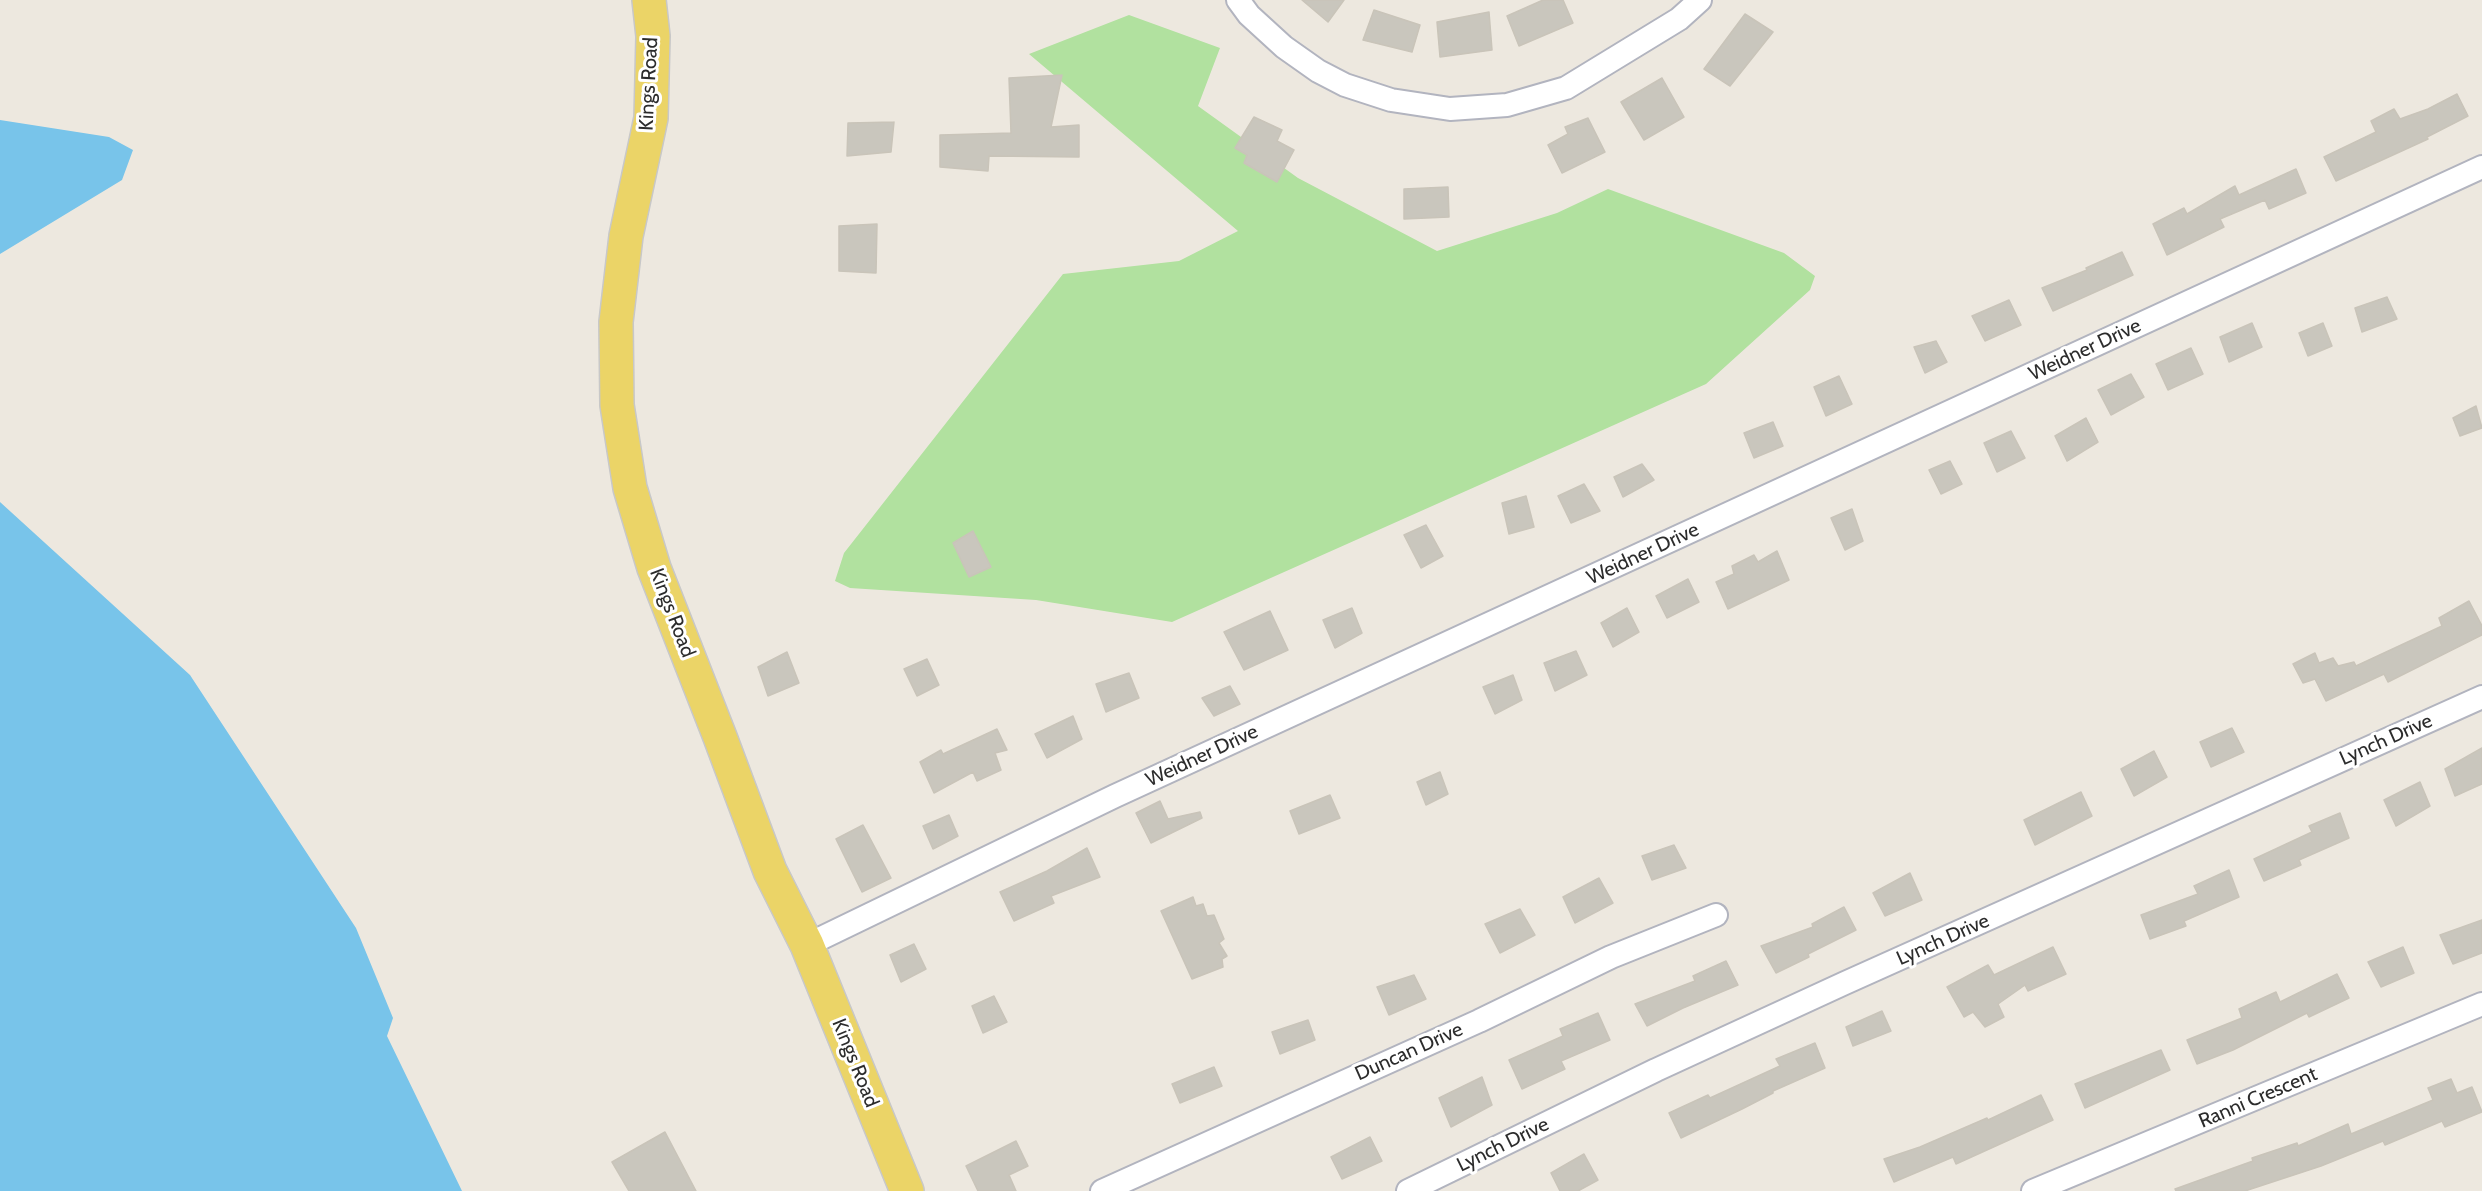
<!DOCTYPE html>
<style>
body{margin:0}
canvas{display:block;background:#ede8df}
</style>
<canvas width="2482" height="1191"></canvas>
<script>
const c = document.querySelector('canvas').getContext('2d');
c.lineJoin = 'round';
function paint(path, color) { c.fillStyle = color; c.fill(path, 'evenodd'); }
const toPath = rows => new Path2D(rows.map(r => 'M' + r).join(''));
function strokePath(path, color, width, dash) { c.strokeStyle = color; c.lineWidth = width; c.lineCap = dash ? 'butt' : 'round'; c.setLineDash(dash || []); c.stroke(path); }
function drawText(font, color, halo, rows, align = 'center') {
  c.font = font + ' Cabin,sans-serif'; c.lineWidth = 6; c.setLineDash([]); c.textBaseline = 'middle'; c.strokeStyle = halo; c.fillStyle = color; for (const [text, x, y, turn = 0] of rows) {
    c.save(); c.translate(x, y); c.rotate((+turn || 0) * Math.PI / 180); c.textAlign = isNaN(turn) ? turn : align; if (halo) c.strokeText(text, 0, 0); c.fillText(text, 0, 0); c.restore();
  }
}
paint(toPath([
 [1129,15,1220,48,1198,106,1298,178,1437,251,1557,213,1608,189,1784,253,1815,276,1810,290,1706,384,1172,622,1036,600,850,588,835,581,844,553,1063,274,1179,261,1238,231,1029,54]
]), '#b1e19f');
paint(toPath([
 [0,120,109,137,133,150,122,180,0,254],
 [0,502,190,675,356,928,393,1018,387,1036,462,1191,0,1191]
]), '#78c4ea');
const building = toPath([
 [1302,0,1344,0,1328,22,1302,0],
 [1543,0,1563,0,1573,23,1519,46,1507,16,1543,0],
 [1374,10,1420,25,1412,52,1363,40,1374,10],
 [1489,12,1492,50,1440,57,1437,22,1489,12],
 [1745,14,1773,32,1730,86,1704,69,1745,14],
 [1062,75,1051,127,1079,125,1079,157,989,156,988,171,940,167,940,135,1011,133,1009,78,1062,75],
 [1662,78,1684,117,1644,140,1621,102,1662,78],
 [2457,94,2468,116,2427,137,2428,139,2336,181,2324,157,2376,132,2371,121,2394,109,2400,119,2428,109,2457,94],
 [1254,117,1282,130,1277,141,1294,150,1277,182,1244,163,1247,155,1235,148,1254,117],
 [1588,118,1605,152,1562,173,1548,145,1568,134,1565,127,1588,118],
 [894,122,891,152,847,156,848,123,894,122],
 [2296,169,2306,193,2269,209,2265,200,2220,219,2224,227,2167,255,2153,224,2184,208,2187,214,2235,186,2239,195,2296,169],
 [1448,187,1449,217,1404,219,1404,189,1448,187],
 [877,224,876,273,839,271,839,226,877,224],
 [2122,252,2133,275,2053,311,2042,288,2087,270,2086,268,2122,252],
 [2387,297,2397,319,2362,332,2355,308,2387,297],
 [2009,300,2021,325,1985,341,1972,316,2009,300],
 [2252,323,2262,347,2229,362,2220,337,2252,323],
 [2323,323,2332,346,2308,356,2299,333,2323,323],
 [1936,341,1947,362,1925,373,1914,347,1936,341],
 [2191,348,2203,374,2168,390,2156,364,2191,348],
 [2131,374,2144,397,2111,415,2098,390,2131,374],
 [1839,376,1852,404,1826,416,1814,387,1839,376],
 [2476,406,2482,428,2460,436,2453,418,2476,406],
 [2086,418,2098,442,2067,461,2055,436,2086,418],
 [1773,422,1783,446,1754,458,1744,433,1773,422],
 [2011,431,2025,458,1997,472,1984,443,2011,431],
 [1950,461,1962,484,1941,494,1929,470,1950,461],
 [1642,464,1654,480,1623,497,1614,477,1642,464],
 [1584,484,1600,511,1571,523,1558,496,1584,484],
 [1526,496,1534,527,1509,534,1502,503,1526,496],
 [1852,509,1863,541,1845,550,1831,518,1852,509],
 [1426,525,1443,556,1421,568,1404,535,1426,525],
 [973,531,991,567,969,577,953,543,973,531],
 [1777,551,1789,580,1728,609,1716,582,1734,574,1732,566,1754,555,1758,562,1777,551],
 [1688,579,1699,602,1667,618,1656,596,1688,579],
 [2469,601,2482,626,2482,635,2388,682,2384,674,2326,701,2315,679,2303,683,2293,664,2315,653,2319,663,2333,658,2338,666,2354,662,2356,666,2442,626,2439,618,2469,601],
 [1352,608,1362,633,1335,648,1323,620,1352,608],
 [1627,608,1639,632,1613,647,1601,623,1627,608],
 [1270,611,1288,650,1244,670,1224,632,1270,611],
 [1576,651,1587,675,1555,691,1544,663,1576,651],
 [787,652,799,683,768,696,758,667,787,652],
 [927,659,939,685,917,696,904,669,927,659],
 [1129,673,1139,698,1106,712,1096,684,1129,673],
 [1513,675,1522,700,1495,714,1483,687,1513,675],
 [1230,686,1240,704,1214,716,1202,698,1230,686],
 [1073,716,1082,739,1047,758,1035,734,1073,716],
 [2232,728,2244,752,2211,767,2200,742,2232,728],
 [997,729,1007,750,995,753,1001,770,977,781,973,772,934,793,920,762,941,750,943,754,997,729],
 [2482,748,2482,784,2455,796,2445,769,2482,748],
 [2154,751,2167,777,2134,796,2121,769,2154,751],
 [1440,772,1448,794,1426,805,1417,782,1440,772],
 [2420,782,2430,806,2396,826,2384,800,2420,782],
 [2081,792,2092,816,2035,845,2024,820,2081,792],
 [1330,795,1340,818,1299,834,1290,811,1330,795],
 [1160,801,1168,819,1200,812,1202,818,1151,843,1136,813,1160,801],
 [2340,813,2349,838,2299,860,2301,865,2264,881,2254,859,2312,832,2309,826,2340,813],
 [949,815,958,836,933,849,923,826,949,815],
 [863,825,891,878,862,892,836,839,863,825],
 [1674,845,1686,868,1652,880,1642,856,1674,845],
 [1087,848,1100,877,1051,896,1054,903,1014,921,1000,892,1047,871,1087,848],
 [2229,870,2239,897,2184,921,2186,926,2150,939,2141,915,2198,894,2194,886,2229,870],
 [1910,873,1922,900,1885,916,1873,893,1910,873],
 [1599,878,1613,903,1575,923,1563,897,1599,878],
 [1193,897,1196,906,1203,904,1207,916,1214,915,1224,939,1219,943,1227,956,1222,959,1223,967,1192,979,1161,911,1193,897],
 [1844,907,1856,930,1808,954,1809,957,1776,973,1761,946,1813,927,1812,924,1844,907],
 [1520,909,1535,935,1500,953,1485,924,1520,909],
 [2482,920,2482,953,2453,964,2440,935,2482,920],
 [914,944,926,969,901,982,890,955,914,944],
 [2053,947,2066,974,2028,991,2025,985,1998,1004,2004,1017,1985,1027,1973,1012,1964,1017,1947,987,1988,965,1994,975,2053,947],
 [2403,947,2414,973,2381,987,2368,962,2403,947],
 [1726,961,1738,985,1683,1008,1647,1026,1635,1004,1695,981,1693,976,1726,961],
 [2337,974,2349,998,2309,1017,2307,1013,2233,1050,2197,1064,2187,1040,2242,1018,2239,1009,2276,992,2280,1002,2337,974],
 [1414,975,1426,999,1389,1015,1377,987,1414,975],
 [994,996,1007,1022,983,1033,972,1006,994,996],
 [1882,1011,1891,1031,1853,1046,1846,1027,1882,1011],
 [1598,1013,1610,1040,1561,1061,1565,1069,1522,1089,1509,1060,1563,1036,1560,1029,1598,1013],
 [1308,1020,1315,1040,1280,1054,1272,1032,1308,1020],
 [1815,1043,1825,1068,1773,1091,1773,1093,1742,1109,1681,1138,1669,1113,1708,1095,1710,1098,1780,1066,1776,1059,1815,1043],
 [2161,1050,2170,1070,2085,1108,2075,1084,2161,1050],
 [1214,1067,1222,1086,1180,1103,1172,1084,1214,1067],
 [1482,1077,1492,1105,1451,1127,1439,1098,1482,1077],
 [2451,1079,2457,1093,2472,1087,2482,1112,2445,1127,2442,1121,2385,1145,2383,1141,2321,1166,2245,1191,2176,1191,2175,1189,2253,1161,2252,1158,2297,1143,2298,1146,2348,1124,2351,1134,2433,1100,2428,1088,2451,1079],
 [2041,1095,2053,1120,1956,1164,1953,1157,1894,1182,1884,1159,1920,1147,1987,1118,1988,1120,2041,1095],
 [665,1132,696,1191,629,1191,612,1162,665,1132],
 [1370,1137,1382,1161,1342,1179,1331,1157,1370,1137],
 [1016,1141,1028,1166,1009,1175,1016,1191,978,1191,966,1166,1016,1141],
 [1584,1154,1598,1180,1578,1191,1560,1191,1551,1173,1584,1154]
]);
paint(building, '#c9c6bd');
strokePath(building, '#c9c4b9', 1.5);
const minor = toPath([
 [1238,0,1249,15,1284,47,1318,71,1345,85,1391,100,1450,109,1507,105,1566,88,1679,19,1700,0],
 [807,945,1115,796,2482,167],
 [1102,1191,1479,1021,1611,957,1716,915],
 [1408,1191,1656,1070,1845,983,2482,697],
 [2033,1191,2482,1004]
]);
const primary = toPath([
 [649,0,653,36,651,118,626,236,616,322,617,405,630,488,654,568,720,737,770,871,807,945,907,1191]
]);
strokePath(minor, '#b2b4bf', 26);
strokePath(primary, '#c8c8c8', 36);
strokePath(minor, '#fff', 22);
strokePath(primary, '#ebd467', 33);
drawText('20px', '#2c2c2c', '#fff', [
 ["Kings Road",649,84,-87],
 ["Weidner Drive",2085,350,-25],
 ["Weidner Drive",1643,554,-25],
 ["Kings Road",672,613,69],
 ["Lynch Drive",2386,740,-24],
 ["Weidner Drive",1202,756,-25],
 ["Lynch Drive",1943,940,-24],
 ["Duncan Drive",1409,1052,-24],
 ["Kings Road",855,1063,68],
 ["Ranni Crescent",2258,1098,-23],
 ["Lynch Drive",1503,1145,-26]
]);
</script>
